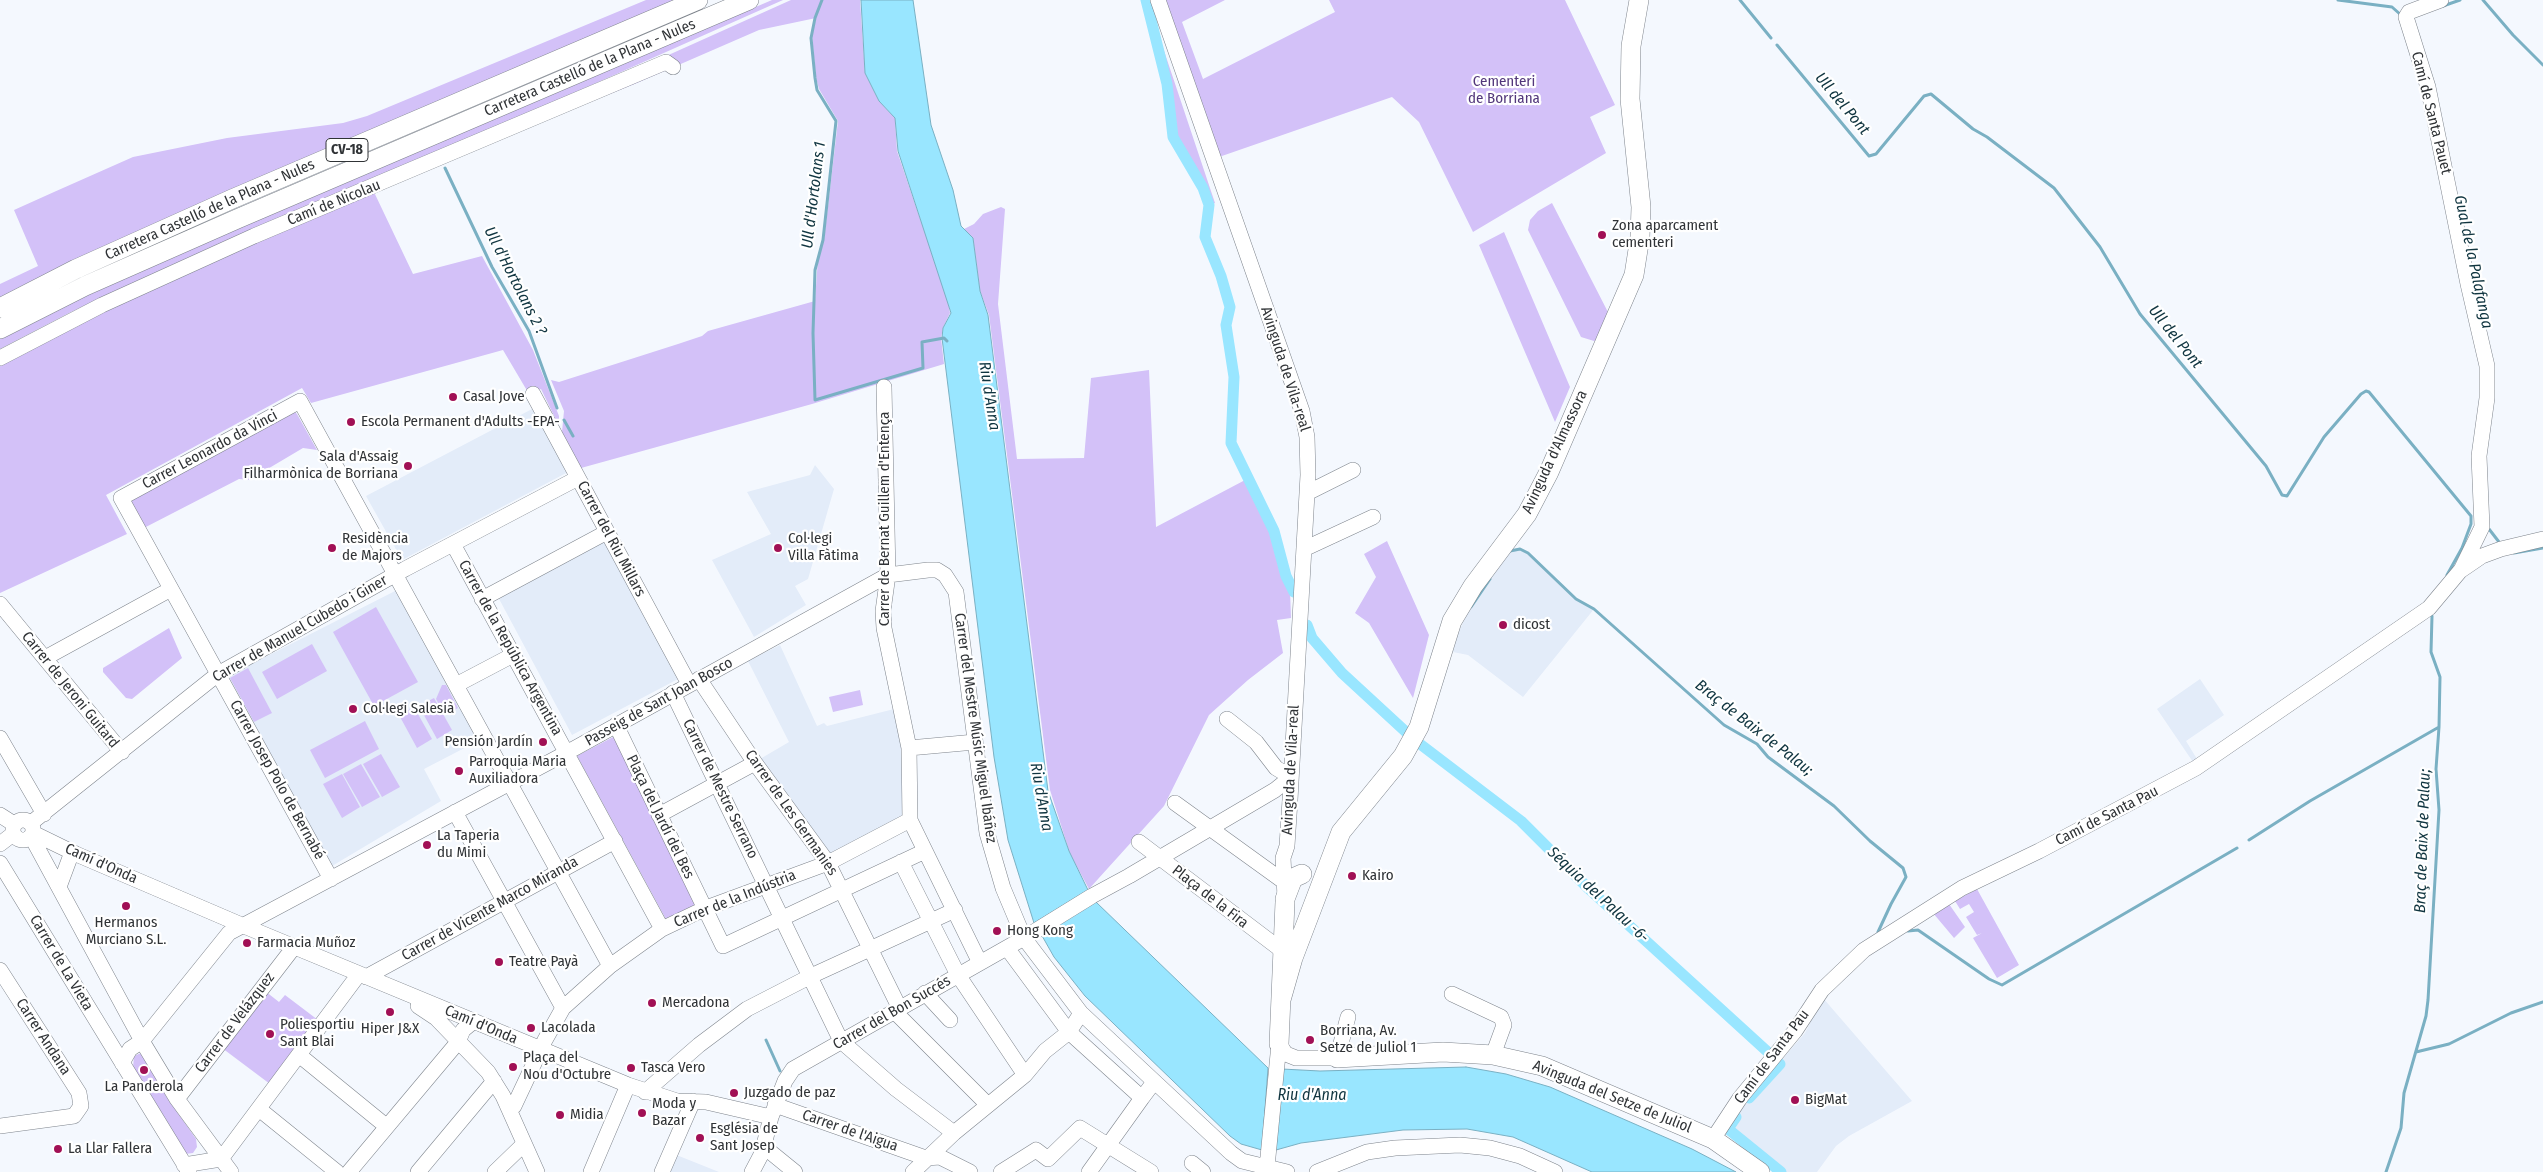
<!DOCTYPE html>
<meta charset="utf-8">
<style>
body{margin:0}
canvas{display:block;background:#f4f8fe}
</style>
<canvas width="2543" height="1172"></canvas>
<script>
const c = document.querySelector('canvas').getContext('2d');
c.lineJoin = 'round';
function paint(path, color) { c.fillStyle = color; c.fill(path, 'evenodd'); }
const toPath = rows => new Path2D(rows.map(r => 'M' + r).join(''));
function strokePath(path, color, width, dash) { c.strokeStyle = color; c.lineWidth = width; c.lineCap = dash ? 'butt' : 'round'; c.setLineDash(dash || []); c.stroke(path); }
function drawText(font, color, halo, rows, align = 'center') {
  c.font = font + ' "Fira Sans Condensed",sans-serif'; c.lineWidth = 4.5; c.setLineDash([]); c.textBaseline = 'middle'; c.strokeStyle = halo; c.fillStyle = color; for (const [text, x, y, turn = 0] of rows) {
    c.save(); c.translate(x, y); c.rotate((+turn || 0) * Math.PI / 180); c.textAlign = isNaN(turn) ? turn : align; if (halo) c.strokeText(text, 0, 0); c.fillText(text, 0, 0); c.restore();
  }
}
paint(toPath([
 [532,409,568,472,402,560,366,496],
 [815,465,834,489,808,579,795,586,806,605,754,637,712,560,771,534,747,492,810,475],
 [605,541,678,679,572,735,498,597],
 [1516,549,1528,553,1576,599,1594,609,1523,697,1468,655,1453,652,1456,638,1469,610,1510,551],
 [397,590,478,741,424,769,441,801,332,866,228,676],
 [780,645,817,726,824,723,827,726,898,708,903,741,905,818,829,858,760,759,789,742,748,661],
 [2200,679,2224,715,2186,741,2197,759,2193,762,2157,709],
 [1823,998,1912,1101,1849,1136,1836,1146,1817,1172,1782,1172,1728,1129,1749,1098,1805,1033],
 [674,1154,719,1172,667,1172]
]), '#e3ecf9');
paint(toPath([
 [646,0,682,0,0,299,0,284,38,266,14,210,54,192,133,157,227,138,343,123,367,116],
 [772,0,783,0,558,100,172,265,71,312,0,349,0,338,99,288],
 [791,0,860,0,865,73,879,101,895,118,897,151,948,301,950,313,943,328,941,338,944,364,812,404,581,468,562,432,564,411,551,380,559,382,678,344,702,336,708,331,815,301,818,258,824,240,838,121,819,89,816,78,812,36,816,18,759,30,637,83,373,190,413,274,482,256,533,350,559,416,559,426,541,389,529,394,503,350,311,403,302,388,106,495,127,534,0,593,0,355],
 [1163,0,1225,0,1182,22,1203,79,1335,12,1329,0,1565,0,1615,105,1590,117,1606,153,1473,232,1419,122,1392,97,1219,157],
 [1148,6,1149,6,1215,203,1209,205,1203,188,1173,137,1167,84,1149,21],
 [1552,203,1611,318,1601,339,1594,341,1581,337,1528,230,1530,220,1538,211],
 [1001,207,1005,209,998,304,1017,459,1084,458,1091,378,1149,370,1156,527,1247,479,1278,543,1290,590,1291,618,1277,620,1283,653,1248,680,1209,715,1164,806,1089,889,1070,854,1050,790,989,315,980,291,973,238,964,229,974,224,983,214],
 [1504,232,1570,387,1555,422,1479,245],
 [293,410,297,414,317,450,303,448,249,480,239,479,142,529,127,503],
 [1387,541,1429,635,1413,698,1369,623,1355,613,1376,577,1364,554],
 [376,607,418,682,374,706,333,632],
 [169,628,182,658,132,699,126,698,103,672,103,668],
 [312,644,327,671,277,699,262,672],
 [248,668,272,713,254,722,230,678],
 [442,685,446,685,458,708,445,715,436,699],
 [860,690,863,705,833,712,829,697],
 [434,698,452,730,437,739,419,706],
 [414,707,432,739,417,748,399,715],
 [365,721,379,749,325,778,310,750],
 [615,736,699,909,668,923,577,756],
 [381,754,400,787,382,797,363,764],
 [361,764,380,797,362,807,343,774],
 [342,774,360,807,342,818,323,784],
 [1977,889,2019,965,1997,978,1973,938,1982,933,1977,935,1966,917,1974,912,1969,904,1960,909,1955,901],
 [1949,904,1965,927,1954,938,1933,913],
 [265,991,279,1002,285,995,318,1020,270,1084,222,1048],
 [141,1053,149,1059,166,1096,196,1139,197,1147,193,1153,185,1154,133,1068,134,1056]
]), '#d3c1f8');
const water = toPath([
 [861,0,913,0,931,125,953,190,961,226,973,238,980,291,988,315,1048,791,1069,851,1088,890,1034,923,1008,840,994,757,942,338,943,328,951,313,898,151,895,118,879,101,865,73,861,0],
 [1096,902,1268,1068,1262,1150,1241,1144,1230,1136,1085,996,1054,957,1041,934,1096,902],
 [1466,1067,1506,1074,1550,1087,1692,1149,1736,1172,1592,1172,1513,1137,1467,1129,1403,1130,1301,1143,1276,1150,1282,1069,1320,1071,1466,1067]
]);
paint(water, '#99e6ff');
strokePath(water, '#7ab0c3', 1);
strokePath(toPath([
 [822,0,815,18,811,38,815,78,817,90,836,121,823,240,815,270,813,333,815,400,923,368,922,342,944,338,947,341],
 [1740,0,1771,38],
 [2338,0,2392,7,2401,15],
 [2483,0,2513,35,2543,65],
 [2443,6,2460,0],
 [1777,45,1869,156,1876,154,1924,96,1931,94,1973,129,1987,137,2054,188,2100,247,2140,314,2266,466,2282,495,2287,496,2324,437,2361,394,2366,391,2369,392,2471,516,2471,524,2462,548,2447,575],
 [445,168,492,267,529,331,557,408],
 [564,420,573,436],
 [2489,529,2499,542],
 [1510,551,1520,549,1528,553,1576,599,1594,609,1724,725,1757,744,1768,757,1834,806,1870,841,1903,868,1906,877,1891,904,1878,932],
 [2514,553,2543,548],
 [1471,607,1490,579],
 [2432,616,2431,652,2440,677,2439,727],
 [2249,840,2310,801,2439,727,2436,769,2439,810,2428,1000,2426,1016,2404,1093,2401,1128,2386,1172],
 [1908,931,1918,930,1989,979,2002,985,2237,848],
 [766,1040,780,1071],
 [2416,1052,2449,1044,2511,1013,2543,1002]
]), '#7ab0c3', 3);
strokePath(toPath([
 [1146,0,1167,84,1173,137,1203,188,1209,205,1205,237,1221,276,1230,307,1226,325,1234,377,1231,443,1274,531,1286,576,1294,592],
 [1307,625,1312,638,1342,673,1406,732],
 [1420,744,1521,821,1589,889,1770,1054],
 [1749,1098,1780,1064],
 [1736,1117,1728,1129,1781,1172]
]), '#99e6ff', 11);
const minor = toPath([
 [1158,0,1302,411,1307,437,1308,475,1290,800,1287,846,1283,858,1285,897],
 [2441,0,2409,12,2406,17,2428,87,2468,284,2487,366,2487,398,2479,456,2482,527,2461,570],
 [0,358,102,305,254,236,666,62,673,67],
 [884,387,888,575,883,611,884,628,909,748,910,820,980,963],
 [533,394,689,684],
 [1307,493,1353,470],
 [453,544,662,929],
 [1304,549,1373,517],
 [482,599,607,532],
 [0,604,122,752],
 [45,658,171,589],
 [699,679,755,763,828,863,899,1007],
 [456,685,513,655],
 [673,693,841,1041,896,1089,954,1133],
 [616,725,723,946,925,851],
 [0,738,44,814],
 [909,748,975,742],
 [1175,803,1283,881],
 [455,812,563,1008],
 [0,815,14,824],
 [659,815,755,763],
 '13 830a10 10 0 1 1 20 0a10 10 0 1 1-20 0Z',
 [31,823,218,674,405,569,578,478],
 [33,833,76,854,244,926,628,1085,677,1101,706,1102,771,1117],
 [31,836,142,1041,177,1099,231,1172],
 [1139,842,1284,952],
 [0,844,13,834],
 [901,862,958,975,1025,1075],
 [0,863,189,1172],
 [331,879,121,498,300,401,610,966],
 [59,887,72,852],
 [1007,948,1069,1032,1142,1098,1154,1082],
 [0,970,79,1093,81,1106,74,1116,0,1126],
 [366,977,615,841],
 [925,993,950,1020],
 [1452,994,1501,1017,1504,1025,1493,1055],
 [418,1006,436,1018,488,1072,503,1096,537,1172],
 [894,1011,988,1105],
 [1279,1044,1286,1054,1296,1058,1337,1058,1348,1017],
 [299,1055,386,1126],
 [122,1063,130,1049,142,1041,229,933,568,752,888,575,928,570,937,570,945,575,956,592,987,833,1003,888,1024,938,1081,1013,1231,1153,1242,1161,1287,1172],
 [645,1092,699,1045,747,1009,811,976,955,910],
 [177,1099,294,947],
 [775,1105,926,1158,940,1157,970,1172],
 [508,1107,514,1106,545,1040,563,1008,610,966,662,929,706,908,828,863,910,820],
 [259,1109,337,1172],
 [1713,1139,1740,1098,1795,1031,1822,990,1864,950,1962,888,2039,851,2196,768,2429,608,2460,571,2482,556,2501,549,2543,539],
 [763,1146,795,1172],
 [221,1159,359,974],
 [1192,1163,1203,1172],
 [184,1165,221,1159],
 [1267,1167,1279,1044],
 [349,1172,458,1042,463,1030,474,1021],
 [418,1172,494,1081],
 [495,1172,524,1144],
 [591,1172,628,1085],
 [662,1172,693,1101],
 [752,1172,762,1153,771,1117,785,1081,793,1069,1024,938,1092,896,1129,876,1275,790,1291,777,1276,768,1256,742,1227,719],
 [913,1172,954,1133,1025,1075,1045,1051,1069,1032,1081,1013],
 [1001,1172,1036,1150,1048,1159,1080,1128,1151,1172],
 [1089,1172,1142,1098],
 [1317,1172,1367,1152,1395,1148,1460,1145,1490,1148,1520,1156,1555,1172]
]);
const major = toPath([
 [0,308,76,269,232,199,698,0],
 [0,329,85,286,237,219,749,0],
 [1285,899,1293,878,1302,874],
 [1281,1000,1293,958,1341,832,1403,756,1419,727,1452,621,1473,586,1527,514,1549,472,1634,275,1640,237,1641,207,1630,99,1631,46,1639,0],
 [1279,1044,1285,902],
 [1337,1058,1443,1052,1493,1055,1542,1066,1713,1139,1760,1172]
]);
strokePath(minor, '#7e848c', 16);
strokePath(major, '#7e848c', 20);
strokePath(minor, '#fff', 15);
strokePath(major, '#fff', 19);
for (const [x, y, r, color] of [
 [1602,235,5,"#a11055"],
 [453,397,5,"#a11055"],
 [351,422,5,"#a11055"],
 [408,466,5,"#a11055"],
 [332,548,5,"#a11055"],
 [778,548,5,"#a11055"],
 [1503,625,5,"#a11055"],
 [353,709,5,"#a11055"],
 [543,742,5,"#a11055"],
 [459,771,5,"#a11055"],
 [427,845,5,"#a11055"],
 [1352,876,5,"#a11055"],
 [126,906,5,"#a11055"],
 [997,931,5,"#a11055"],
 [247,943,5,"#a11055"],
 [499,962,5,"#a11055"],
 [652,1003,5,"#a11055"],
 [390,1012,5,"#a11055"],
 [531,1028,5,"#a11055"],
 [270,1034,5,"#a11055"],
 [1310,1040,5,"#a11055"],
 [513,1067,5,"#a11055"],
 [631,1068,5,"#a11055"],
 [144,1070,5,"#a11055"],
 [734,1093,5,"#a11055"],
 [1795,1100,5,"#a11055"],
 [642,1113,5,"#a11055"],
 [560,1115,5,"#a11055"],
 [700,1138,5,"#a11055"],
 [58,1149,5,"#a11055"]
]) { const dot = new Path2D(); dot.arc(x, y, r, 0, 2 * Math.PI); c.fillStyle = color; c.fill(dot); strokePath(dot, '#fff', 2); }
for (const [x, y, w] of [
 [347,150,42]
]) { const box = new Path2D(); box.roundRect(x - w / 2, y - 11.5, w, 23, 4); c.fillStyle = '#fff'; c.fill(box); strokePath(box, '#303336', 1); }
drawText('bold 14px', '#303336', null, [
 ["CV-18",347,150]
]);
drawText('15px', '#303336', '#fff', [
 ["Carretera Castelló de la Plana - Nules",590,68,-23],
 ["Camí de Santa Pauet",2431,113,76],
 ["Camí de Nicolau",334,203,-22],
 ["Carretera Castelló de la Plana - Nules",210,210,-24],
 ["Avinguda de Vila-real",1285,369,72],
 ["Carrer Leonardo da Vinci",210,450,-28],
 ["Avinguda d'Almassora",1555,452,-65],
 ["Carrer de Bernat Guillem d'Entença",885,519,-90],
 ["Carrer del Riu Millars",611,539,62],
 ["Carrer de Manuel Cubedo i Giner",300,629,-30],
 ["Carrer de la República Argentina",510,648,61],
 ["Carrer de Jeroni Guitard",70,690,51],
 ["Passeig de Sant Joan Bosco",659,702,-29],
 ["Carrer del Mestre Músic Miguel Ibáñez",975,728,82],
 ["Avinguda de Vila-real",1291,770,-87],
 ["Carrer Josep Polo de Bernabé",277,780,61],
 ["Carrer de Mestre Serrano",720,789,64],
 ["Carrer de Les Germanies",791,813,55],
 ["Camí de Santa Pau",2107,816,-27],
 ["Plaça del Jardí del Bes",660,817,64],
 ["Camí d'Onda",101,864,24],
 ["Plaça de la Fira",1210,897,38],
 ["Carrer de la Indústria",735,899,-22],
 ["Carrer de Vicente Marco Miranda",490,909,-29],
 ["Carrer de La Vieta",61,963,59],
 ["Carrer del Bon Succés",892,1013,-30],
 ["Carrer de Velázquez",235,1023,-53],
 ["Camí d'Onda",481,1025,23],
 ["Carrer Andana",43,1037,57],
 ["Camí de Santa Pau",1772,1057,-53],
 ["Avinguda del Setze de Juliol",1612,1097,22],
 ["Carrer de l'Aigua",850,1131,19]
]);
drawText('15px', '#52377b', '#fff', [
 ["Cementeri",1504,82],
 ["de Borriana",1504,99]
]);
drawText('15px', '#303336', '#fff', [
 ["Zona aparcament",1612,226],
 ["cementeri",1612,243],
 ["Casal Jove",463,397],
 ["Escola Permanent d'Adults -EPA-",361,422],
 ["Sala d'Assaig",398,457,"right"],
 ["Filharmònica de Borriana",398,474,"right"],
 ["Residència",342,539],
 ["de Majors",342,556],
 ["Col·legi",788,539],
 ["Villa Fàtima",788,556],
 ["dicost",1513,625],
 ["Col·legi Salesià",363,709],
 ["Pensión Jardín",533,742,"right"],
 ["Parroquia Maria",469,762],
 ["Auxiliadora",469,779],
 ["La Taperia",437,836],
 ["du Mimi",437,853],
 ["Kairo",1362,876],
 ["Hermanos",126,923,"center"],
 ["Murciano S.L.",126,940,"center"],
 ["Hong Kong",1007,931],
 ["Farmacia Muñoz",257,943],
 ["Teatre Payà",509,962],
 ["Mercadona",662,1003],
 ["Poliesportiu",280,1025],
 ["Sant Blai",280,1042],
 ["Lacolada",541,1028],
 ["Hiper J&X",390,1029,"center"],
 ["Borriana, Av.",1320,1031],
 ["Setze de Juliol 1",1320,1048],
 ["Plaça del",523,1058],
 ["Nou d'Octubre",523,1075],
 ["Tasca Vero",641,1068],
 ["La Panderola",144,1087,"center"],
 ["Juzgado de paz",744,1093],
 ["BigMat",1805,1100],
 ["Moda y",652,1104],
 ["Bazar",652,1121],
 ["Midia",570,1115],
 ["Església de",710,1129],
 ["Sant Josep",710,1146],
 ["La Llar Fallera",68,1149]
], 'left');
drawText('italic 16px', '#103540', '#fff', [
 ["Ull del Pont",1842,104,50],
 ["Ull d'Hortolans 1",814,195,-83],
 ["Gual de la Palafanga",2473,262,78],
 ["Ull d'Hortolans 2 ?",515,281,63],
 ["Ull del Pont",2175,337,51],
 ["Riu d'Anna",989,396,81],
 ["Braç de Baix de Palau;",1754,728,38],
 ["Riu d'Anna",1041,797,80],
 ["Braç de Baix de Palau;",2423,841,-88],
 ["Séquia del Palau -6-",1598,895,43],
 ["Riu d'Anna",1312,1096]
]);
</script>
